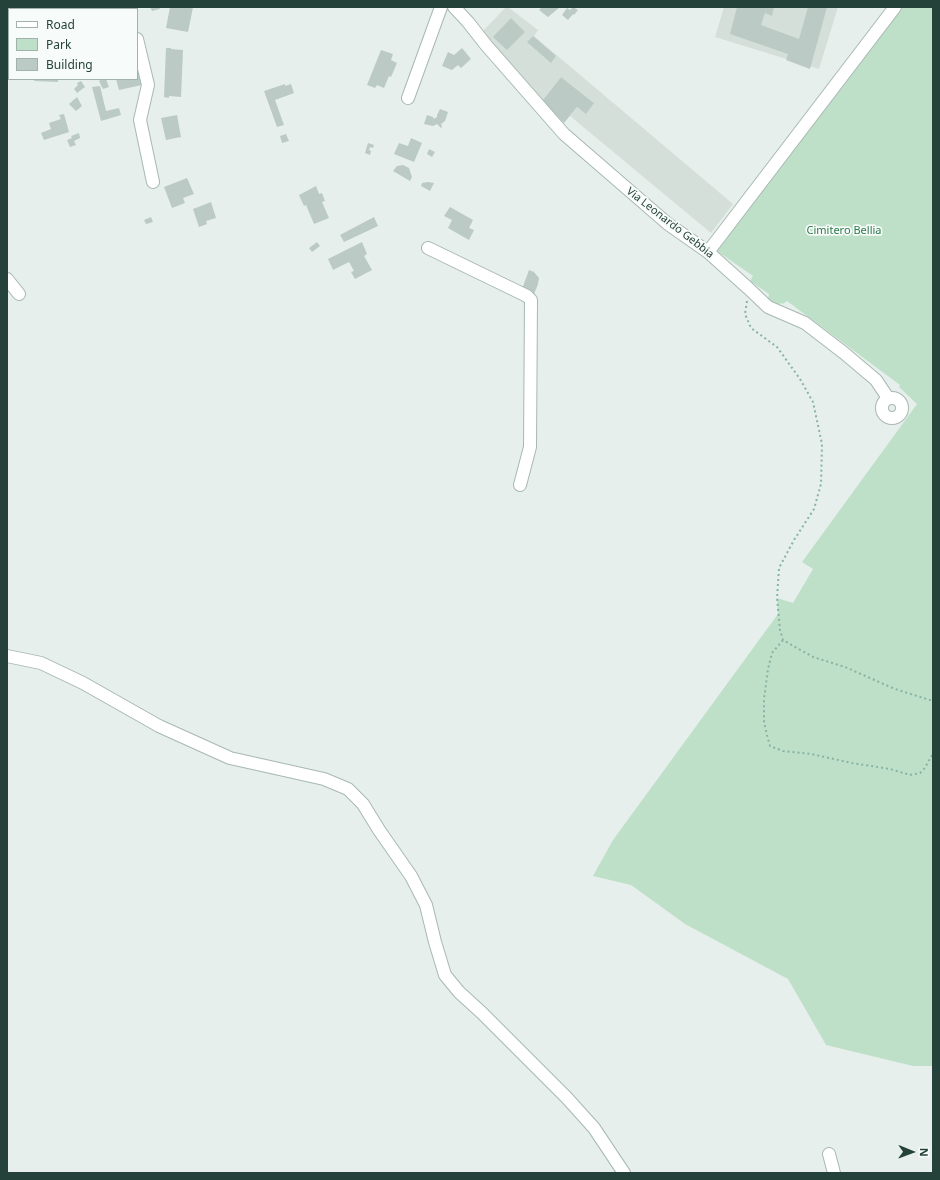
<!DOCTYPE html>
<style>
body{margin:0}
#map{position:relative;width:940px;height:1180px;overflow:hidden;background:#e6efeb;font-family:"Noto Sans",sans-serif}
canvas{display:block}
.frame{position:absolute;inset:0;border:8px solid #24423a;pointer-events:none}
.legend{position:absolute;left:8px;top:8px;width:130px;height:72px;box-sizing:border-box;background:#f7fbf9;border:1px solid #a3b1ad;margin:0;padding:5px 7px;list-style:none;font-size:12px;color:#24423a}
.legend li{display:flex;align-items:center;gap:8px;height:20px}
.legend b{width:20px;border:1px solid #a3b1ad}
.north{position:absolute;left:892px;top:1132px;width:40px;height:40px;-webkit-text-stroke:3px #f7fbf9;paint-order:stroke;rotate:91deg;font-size:11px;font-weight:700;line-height:16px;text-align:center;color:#24423a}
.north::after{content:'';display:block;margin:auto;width:14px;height:18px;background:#24423a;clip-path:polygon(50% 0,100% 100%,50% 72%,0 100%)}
</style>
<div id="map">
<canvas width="940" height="1180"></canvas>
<div class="frame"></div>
<ul class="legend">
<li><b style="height:5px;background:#fff"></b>Road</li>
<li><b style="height:11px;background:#bfe0c8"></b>Park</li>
<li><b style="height:11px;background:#bbcac4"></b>Building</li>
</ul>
<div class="north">N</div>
</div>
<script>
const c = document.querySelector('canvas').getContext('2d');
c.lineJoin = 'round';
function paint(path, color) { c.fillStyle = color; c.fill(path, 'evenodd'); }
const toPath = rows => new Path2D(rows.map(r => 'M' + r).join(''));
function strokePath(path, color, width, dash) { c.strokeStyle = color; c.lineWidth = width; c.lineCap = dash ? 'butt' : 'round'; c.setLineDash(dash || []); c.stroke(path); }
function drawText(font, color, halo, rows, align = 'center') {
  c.font = font + ' "Noto Sans",sans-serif'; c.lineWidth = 3.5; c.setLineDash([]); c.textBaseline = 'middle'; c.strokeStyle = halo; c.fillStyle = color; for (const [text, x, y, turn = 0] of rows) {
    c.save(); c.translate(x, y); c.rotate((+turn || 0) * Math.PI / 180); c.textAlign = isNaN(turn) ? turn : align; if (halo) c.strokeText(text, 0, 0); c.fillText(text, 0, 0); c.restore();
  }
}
paint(toPath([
 [506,7,508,7,538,30,534,36,733,204,711,233,570,116,577,107,586,114,593,102,561,77,541,102,482,32],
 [724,7,838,7,819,69,715,37]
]), '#d4dfda');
paint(toPath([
 [902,7,933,7,933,1066,913,1066,826,1045,788,979,685,924,631,885,593,876,613,840,778,614,777,598,793,603,813,569,802,562,917,404,899,387,900,385,787,301,783,304,781,303,775,307,768,299,769,294,750,281,753,276,717,251]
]), '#bfe0c8');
paint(toPath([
 [59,7,89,7,89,9,59,9],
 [98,7,117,7,118,9,98,9],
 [150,7,159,7,160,9,152,11],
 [170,7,193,7,188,32,166,28],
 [542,7,560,7,548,17,539,10],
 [573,7,578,10,574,15,573,14,568,20,562,15,567,8,570,10],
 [737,7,774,7,772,16,765,13,761,25,799,39,808,7,827,7,810,69,786,60,788,54,730,34],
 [511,18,525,32,507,50,493,37],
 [533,36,556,56,551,63,527,42],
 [166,48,171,48,171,49,183,50,181,97,169,96,169,98,164,97],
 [462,48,471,59,461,68,458,65,452,70,442,66,448,52,454,55],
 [381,50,393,54,391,60,397,63,391,77,389,76,384,88,377,85,375,88,367,85],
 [137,67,142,85,119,90,116,79,137,79],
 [561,77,594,103,586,114,577,107,564,123,542,101],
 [35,79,58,79,58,82,34,81],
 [102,79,106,79,109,87,103,89,99,81],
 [81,81,85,87,77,93,74,89,78,85,77,83],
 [285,84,285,86,291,84,294,93,275,100,284,125,277,127,264,91],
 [100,86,106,111,119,108,121,115,101,121,92,87],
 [77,97,82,106,76,111,69,104],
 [440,109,448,112,445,121,441,124,442,127,441,128,437,124,433,126,424,124,427,115,433,117,434,119,437,117,437,115],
 [64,114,69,132,44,140,41,133,51,129,49,123,61,119,59,115],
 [177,115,181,137,166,140,161,118],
 [79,133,80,138,74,141,76,145,70,147,67,140,72,138,71,136],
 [286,134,289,141,282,143,280,136],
 [411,138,422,143,414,162,394,154,399,143,408,146],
 [368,143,374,145,373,148,370,147,369,150,371,151,370,155,365,153],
 [429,149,435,152,432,157,427,154],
 [403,165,409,168,412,177,410,181,393,171,397,166],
 [187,178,194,194,183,198,185,203,172,208,164,187],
 [428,182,434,183,430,191,421,186,422,183],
 [316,186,319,194,322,193,325,201,322,202,329,218,314,224,306,205,304,206,299,195],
 [211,202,216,218,206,221,207,224,199,227,193,209],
 [450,207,473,220,469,228,474,230,469,240,448,228,452,220,444,216],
 [151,217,153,222,146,224,144,220],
 [374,217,378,226,344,242,340,235],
 [317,242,320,246,312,252,309,248],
 [362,242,367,254,364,256,372,270,355,279,351,272,354,271,349,262,333,270,328,259],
 [529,270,534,272,539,278,538,284,534,294,522,289]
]), '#bbcac4');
const minor = toPath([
 [129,7,130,9],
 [454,7,468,22,486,45,564,134,668,224,708,252,748,288,768,307,805,323,844,353,876,380,888,398],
 [7,8,13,7],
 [137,39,148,85,140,120,153,182],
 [408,98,441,7],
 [428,248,527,296,531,300,530,447,520,485],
 [708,252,895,7],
 [7,279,19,294],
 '882 408a10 10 0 1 1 20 0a10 10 0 1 1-20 0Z',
 [7,656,41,663,83,683,159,726,230,758,324,779,348,789,363,804,379,830,411,876,426,905,435,942,445,975,459,992,482,1013,567,1098,594,1128,624,1173],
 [829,1154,834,1173]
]);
strokePath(minor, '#a8b8b2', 14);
strokePath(toPath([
 [747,301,745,314,751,328,777,347,800,379,813,402,822,444,821,484,814,509,794,540,779,568,777,598,780,630,783,640,813,657,845,667,895,689,933,701],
 [783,640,772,653,768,669,764,699,764,722,767,735,770,746,783,751,811,754,852,763,890,769,910,775,920,773,925,768,933,753]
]), '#86b3a5', 2, [2, 3]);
strokePath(minor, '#fff', 12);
drawText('11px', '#24423a', '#f7fbf9', [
 ["Via Leonardo Gebbia",670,223,38]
]);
drawText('11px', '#2d7a4b', '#f7fbf9', [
 ["Cimitero Bellia",844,231]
]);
</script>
